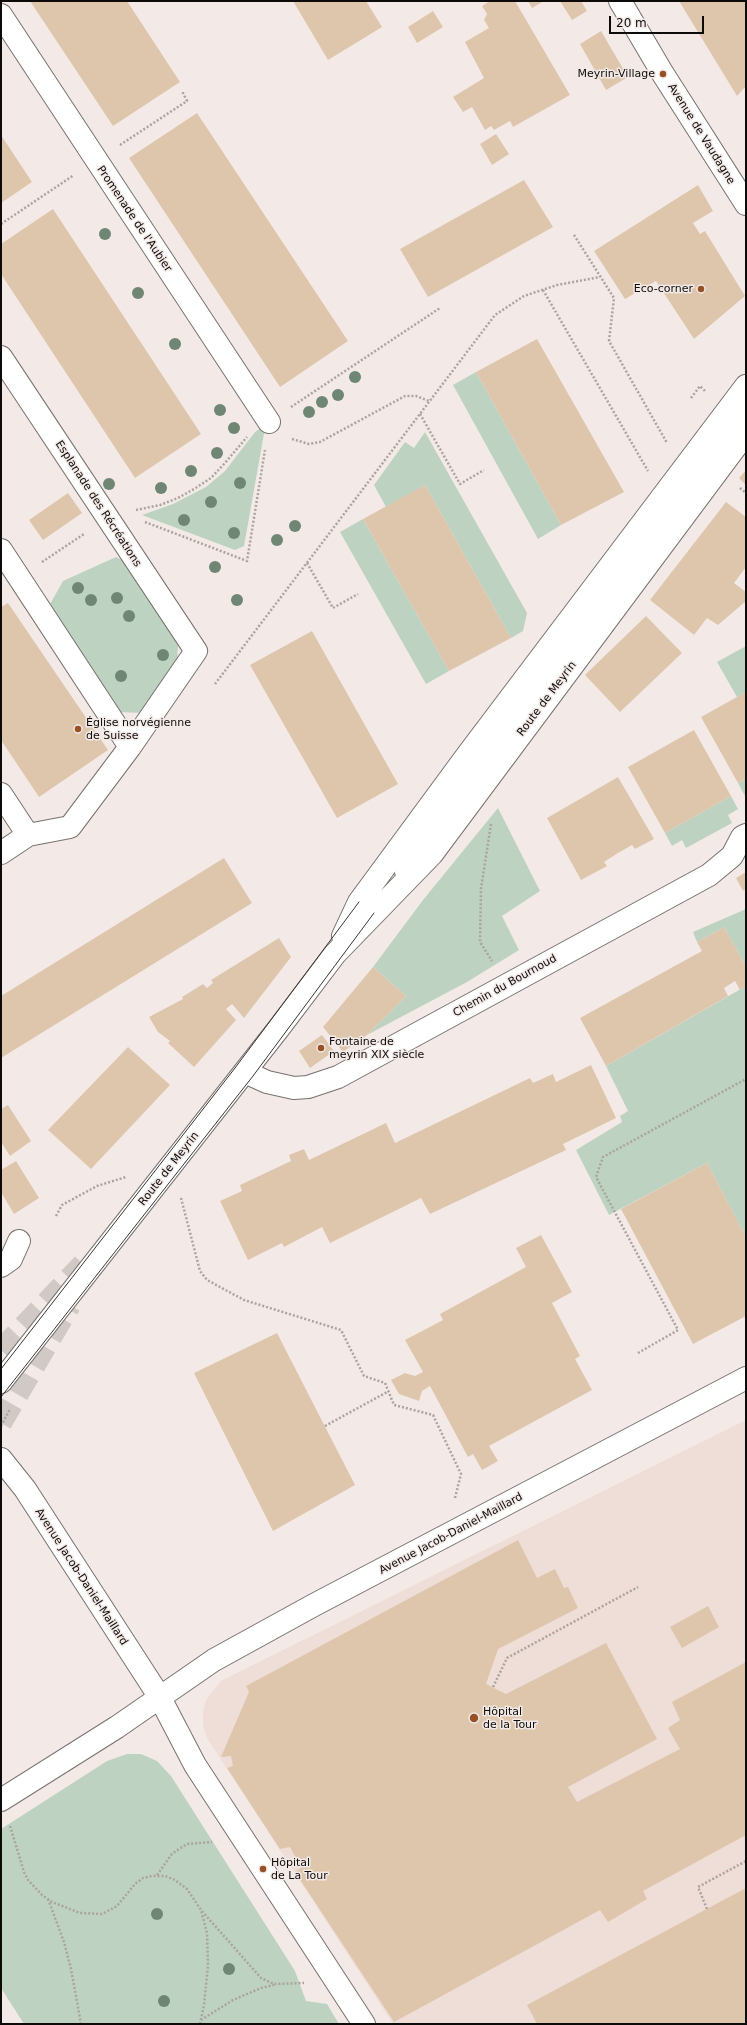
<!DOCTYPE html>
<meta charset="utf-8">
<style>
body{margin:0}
#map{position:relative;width:747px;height:2025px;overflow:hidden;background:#f3eae7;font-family:"DejaVu Sans",sans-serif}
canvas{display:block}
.frame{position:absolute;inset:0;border:2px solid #0d0b0a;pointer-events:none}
.scale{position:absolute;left:609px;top:16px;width:95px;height:18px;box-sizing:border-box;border:2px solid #0d0b0a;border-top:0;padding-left:5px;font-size:12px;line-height:14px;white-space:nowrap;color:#0d0b0a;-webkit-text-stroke:3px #f3eae7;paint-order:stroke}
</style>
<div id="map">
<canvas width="747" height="2025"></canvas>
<div class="frame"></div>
<div class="scale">20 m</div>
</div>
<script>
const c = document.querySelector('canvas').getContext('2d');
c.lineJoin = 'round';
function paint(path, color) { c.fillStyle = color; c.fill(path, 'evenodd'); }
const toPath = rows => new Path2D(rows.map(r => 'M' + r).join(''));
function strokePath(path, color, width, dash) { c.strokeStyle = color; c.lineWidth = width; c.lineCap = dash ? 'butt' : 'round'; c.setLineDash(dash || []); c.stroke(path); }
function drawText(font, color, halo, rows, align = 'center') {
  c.font = font + ' "DejaVu Sans",sans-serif'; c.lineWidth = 3; c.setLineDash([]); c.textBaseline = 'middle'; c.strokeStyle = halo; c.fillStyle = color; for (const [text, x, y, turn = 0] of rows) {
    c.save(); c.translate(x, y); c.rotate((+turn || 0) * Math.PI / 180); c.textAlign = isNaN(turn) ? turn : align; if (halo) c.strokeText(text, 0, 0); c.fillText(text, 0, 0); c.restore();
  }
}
paint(toPath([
 [746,1420,746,2024,393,2024,207,1738,203,1725,203,1711,206,1700,221,1681]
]), '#eeded7');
paint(toPath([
 [476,372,561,525,538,539,453,385],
 [263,426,265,428,244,546,235,550,142,515,173,504,206,487,225,471,255,432],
 [425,432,527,613,523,631,511,638,425,485,386,507,374,485,405,442,414,448],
 [363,519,449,671,426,684,340,532],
 [116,557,125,561,178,645,177,663,143,713,118,712,49,606,63,581],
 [746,646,746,692,737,697,717,662],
 [746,779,746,798,738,783],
 [731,796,738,809,728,815,732,823,686,848,682,840,672,846,665,833],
 [498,808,540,891,502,916,519,950,467,982,367,1035,406,996,373,967,423,900],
 [746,909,746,967,724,927,697,942,693,932],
 [746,986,746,1237,707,1163,609,1215,576,1150,622,1122,620,1116,628,1111,606,1066],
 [127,1754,141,1754,157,1761,171,1776,295,1971,306,2001,327,2004,339,2024,24,2024,1,1988,1,1829,107,1761]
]), '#bed2c1');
paint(toPath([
 [30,1,127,1,180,82,113,126],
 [293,1,366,1,382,27,328,60],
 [490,1,515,1,570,95,513,127,510,121,494,130,491,126,485,130,472,107,463,112,453,97,484,78,465,42,489,28,484,20,487,14,482,6],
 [528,1,544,1,532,8],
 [560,1,581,1,587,11,572,20],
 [679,1,746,1,746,86,737,96],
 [433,11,443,27,417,43,408,27],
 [601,31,628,77,606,90,580,44],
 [197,113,348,341,280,387,129,158],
 [496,134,509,154,492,165,480,144],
 [1,135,32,182,1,203],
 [524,180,553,227,428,297,400,249],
 [698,185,713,211,693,223,700,234,705,231,745,296,694,339,656,281,625,299,594,251],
 [53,209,201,434,135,478,1,274,1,244],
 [537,339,624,492,561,525,476,372],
 [746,470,746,485,739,478],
 [425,485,511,638,449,671,363,519],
 [68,493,82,513,43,540,29,520],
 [726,502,746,517,746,567,734,583,746,592,746,601,718,625,707,618,694,635,650,600],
 [8,603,108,750,39,797,1,740,1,607],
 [646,616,682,653,620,712,585,675],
 [312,631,398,784,337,818,250,665],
 [746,692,746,779,738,783,701,717],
 [694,730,731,796,665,833,628,767],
 [618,777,654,839,635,849,632,845,618,853,604,862,607,866,581,880,547,818],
 [224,858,252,903,1,1058,1,996],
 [746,872,746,889,743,891,736,878],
 [724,927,746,967,746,986,740,990,735,981,724,988,728,996,606,1066,580,1018,702,951,697,942],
 [279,938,291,957,244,1018,232,1004,226,1009,236,1020,194,1067,168,1043,170,1041,158,1032,149,1017,183,999,182,997,203,984,207,988,213,983,211,980],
 [373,967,406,996,367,1035,343,1052,323,1027],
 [322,1035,334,1051,310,1068,299,1051],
 [128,1047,170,1085,91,1169,48,1130],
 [591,1065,616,1118,563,1144,566,1150,430,1214,421,1198,330,1243,322,1227,284,1247,282,1243,248,1260,220,1201,242,1191,240,1185,291,1161,289,1155,304,1149,309,1160,386,1123,395,1143,530,1078,533,1083,553,1074,556,1082],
 [8,1105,31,1141,10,1156,1,1142,1,1109],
 [16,1161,39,1198,14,1214,1,1192,1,1170],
 [707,1163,746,1237,746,1316,693,1344,621,1209],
 [541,1235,572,1292,552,1303,580,1356,575,1359,592,1390,489,1446,498,1461,482,1470,473,1454,468,1457,430,1386,422,1391,419,1401,399,1394,391,1380,405,1373,415,1376,423,1372,405,1340,443,1320,440,1314,526,1267,516,1248],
 [277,1333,355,1485,273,1531,194,1373],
 [518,1540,537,1578,555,1569,564,1588,568,1587,578,1608,498,1649,486,1684,506,1694,606,1643,657,1739,568,1787,577,1802,680,1749,668,1728,680,1720,672,1702,746,1662,746,1835,643,1891,647,1899,608,1922,600,1910,394,2022,295,1872,301,1868,290,1847,280,1849,227,1768,233,1766,231,1756,221,1757,249,1692,246,1686],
 [708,1606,719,1627,682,1648,670,1627],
 [746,1888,746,2024,537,2024,527,2005]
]), '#dec6ad');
strokePath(toPath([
 [1,1350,83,1264],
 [1,1423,70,1305]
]), '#d0c9c6', 22, [22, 11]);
const service = toPath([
 [404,872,710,455,746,409]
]);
const pedestrian = toPath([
 [1,15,269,422],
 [1,357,196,651,130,747,70,827,28,835,1,853],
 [1,550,130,747],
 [1,794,28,835]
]);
const minor = toPath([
 [245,1072,267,1082,294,1088,308,1087,338,1077,709,875,732,856,742,837,746,835],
 [1,1266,11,1259,19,1241],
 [1,1459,25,1489,159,1696,195,1765,364,2024],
 [1,1800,117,1727,214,1660,314,1605,746,1378]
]);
const tertiary = toPath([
 [620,1,663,74,746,204],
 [343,936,359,902,468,754,746,386],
 [1,1382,279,1028,335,954,432,854,746,433]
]);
strokePath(service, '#78716e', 20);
strokePath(pedestrian, '#78716e', 24);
strokePath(minor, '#78716e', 24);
strokePath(tertiary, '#78716e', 24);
strokePath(toPath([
 [120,145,187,101,182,91],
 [1,224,74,175],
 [574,235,614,298,609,341,667,443],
 [543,290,648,471],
 [691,398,700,386,706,392],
 [291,407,440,308],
 [420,414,460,484,484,470],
 [292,439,309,444,320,442,405,396,416,396,429,401],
 [740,488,746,493],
 [136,510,160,505,178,498,194,489,211,478,224,464,247,437],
 [145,522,247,561,265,450],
 [42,562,84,534],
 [307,563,333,608,358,594],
 [215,684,495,315,524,296,557,285,600,277],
 [491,824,481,889,480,942,492,961],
 [181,1198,200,1271,207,1280,244,1300,341,1330,364,1376,385,1383,394,1405,433,1415,461,1474,455,1498],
 [56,1216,62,1205,97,1186,126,1177],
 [638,1353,678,1330,596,1177,603,1157,746,1079],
 [1,1426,10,1409],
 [325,1426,389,1391],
 [493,1687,507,1658,638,1587],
 [10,1826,24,1872,28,1880,42,1895,52,1902,80,1913,102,1914,117,1906,135,1884,143,1878,152,1876,165,1876,175,1880,187,1889,201,1910,261,1978,274,1984,304,1983],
 [157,1875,172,1854,179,1849,187,1844,212,1842],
 [48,1899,64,1942,71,1969,81,2024],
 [707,1909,698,1887,746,1861],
 [201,2020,233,2000,261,1988,274,1985],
 [200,2024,204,2005,208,1965,207,1933,201,1910]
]), '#aaa3a0', 2.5, [2, 2]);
strokePath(service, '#fff', 18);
strokePath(pedestrian, '#fff', 22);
strokePath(minor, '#fff', 22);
strokePath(tertiary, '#fff', 22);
strokePath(toPath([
 [1,1369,235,1068,359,902],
 [1,1397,253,1076,374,913]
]), '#383533', 1);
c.fillStyle = '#708675';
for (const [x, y] of [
 [105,234],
 [138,293],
 [175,344],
 [355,377],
 [338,395],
 [322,402],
 [220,410],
 [309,412],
 [234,428],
 [217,453],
 [191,471],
 [240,483],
 [109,484],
 [161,488],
 [211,502],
 [184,520],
 [295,526],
 [234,533],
 [277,540],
 [215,567],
 [78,588],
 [117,598],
 [91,600],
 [237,600],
 [129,616],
 [163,655],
 [121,676],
 [157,1914],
 [229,1969],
 [164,2001]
]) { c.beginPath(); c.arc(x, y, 6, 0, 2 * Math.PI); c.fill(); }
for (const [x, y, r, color] of [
 [663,74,4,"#965125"],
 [701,289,4,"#965125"],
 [78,729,4,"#965125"],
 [321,1048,4,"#965125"],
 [474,1718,5,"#965125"],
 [263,1869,4,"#965125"]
]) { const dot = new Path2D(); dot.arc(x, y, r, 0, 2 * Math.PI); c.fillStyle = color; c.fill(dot); strokePath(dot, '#f3eae7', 1.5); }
drawText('11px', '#0d0b0a', '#f3eae7', [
 ["Meyrin-Village",655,74,"right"],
 ["Eco-corner",693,289,"right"],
 ["Église norvégienne",86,723],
 ["de Suisse",86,736],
 ["Fontaine de",329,1042],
 ["meyrin XIX siècle",329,1055],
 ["Hôpital",483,1712],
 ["de la Tour",483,1725],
 ["Hôpital",271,1863],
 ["de La Tour",271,1876]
], 'left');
drawText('11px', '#0d0b0a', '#f3eae7', [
 ["Avenue de Vaudagne",701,134,58],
 ["Promenade de l'Aubier",134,219,56],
 ["Esplanade des Récréations",98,504,57],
 ["Route de Meyrin",547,699,-53],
 ["Chemin du Bournoud",505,986,-29],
 ["Route de Meyrin",169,1169,-52],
 ["Avenue Jacob-Daniel-Maillard",451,1534,-28],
 ["Avenue Jacob-Daniel-Maillard",81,1577,57]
]);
</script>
